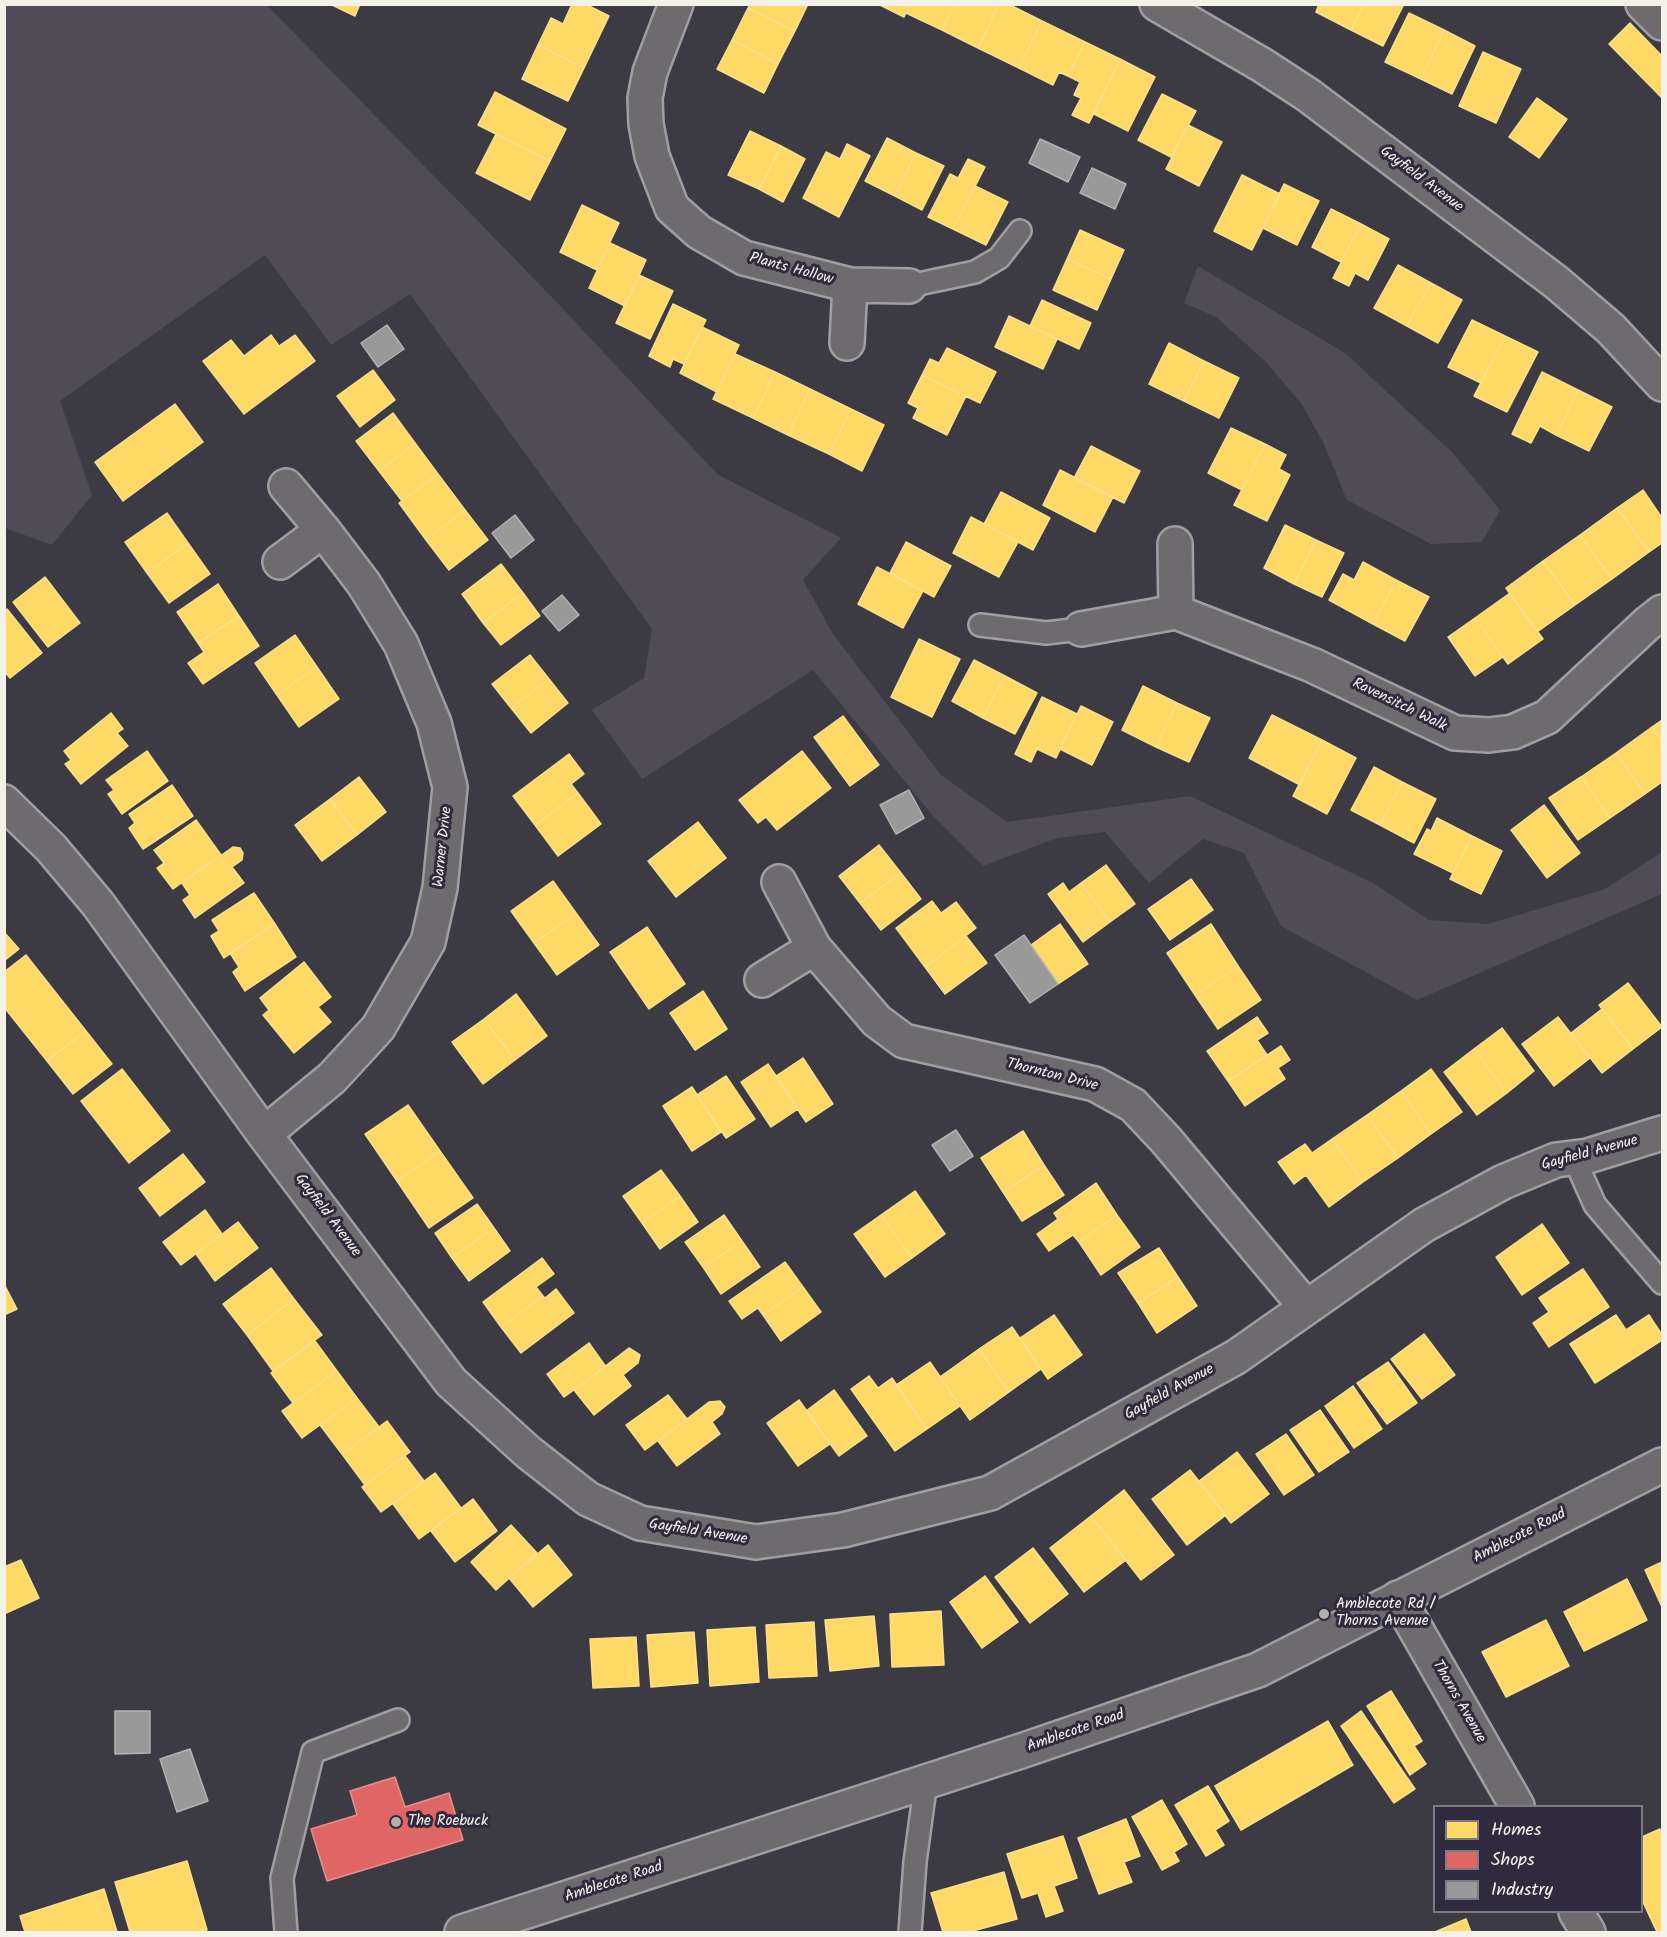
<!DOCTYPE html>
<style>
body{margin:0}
#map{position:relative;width:1667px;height:1937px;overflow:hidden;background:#3c3a43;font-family:Kalam,sans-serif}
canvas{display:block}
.frame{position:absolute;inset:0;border:6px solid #f4f1e8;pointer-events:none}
.legend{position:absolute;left:1433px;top:1805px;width:210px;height:108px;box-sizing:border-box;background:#2f2a3d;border:2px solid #7e7a81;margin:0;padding:8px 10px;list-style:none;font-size:18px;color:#f4f1e8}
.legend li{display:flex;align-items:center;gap:12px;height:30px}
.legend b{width:30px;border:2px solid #7e7a81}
</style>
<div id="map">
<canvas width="1667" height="1937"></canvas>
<div class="frame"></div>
<ul class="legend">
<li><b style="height:16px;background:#ffd966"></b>Homes</li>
<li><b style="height:16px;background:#e06666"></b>Shops</li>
<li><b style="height:16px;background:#999"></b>Industry</li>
</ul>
</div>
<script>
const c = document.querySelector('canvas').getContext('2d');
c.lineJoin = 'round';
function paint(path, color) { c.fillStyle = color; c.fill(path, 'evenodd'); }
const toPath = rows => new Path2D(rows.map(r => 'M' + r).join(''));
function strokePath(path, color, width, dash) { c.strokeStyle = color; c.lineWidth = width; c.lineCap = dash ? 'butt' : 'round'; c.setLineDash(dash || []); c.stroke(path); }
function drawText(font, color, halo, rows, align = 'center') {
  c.font = font + ' Kalam,sans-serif'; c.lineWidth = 6; c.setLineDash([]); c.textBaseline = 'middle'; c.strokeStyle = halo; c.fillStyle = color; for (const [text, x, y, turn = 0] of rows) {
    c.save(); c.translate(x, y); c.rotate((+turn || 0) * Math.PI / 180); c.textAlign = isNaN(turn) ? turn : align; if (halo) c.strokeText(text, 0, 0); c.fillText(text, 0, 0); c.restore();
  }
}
paint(toPath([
 [4,5,267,5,551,296,717,474,841,538,803,580,833,634,941,775,1007,822,1190,796,1373,883,1429,920,1488,924,1605,889,1662,852,1662,894,1417,1000,1281,926,1244,853,1203,839,1149,883,1105,832,1057,838,983,866,934,817,813,670,642,779,592,710,644,678,652,629,410,294,331,345,265,255,60,401,92,495,52,545,5,528],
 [1198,266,1345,353,1453,453,1500,510,1482,542,1431,544,1347,500,1323,442,1301,403,1265,361,1216,317,1184,303]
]), '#504b59');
const homes = toPath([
 [330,4,360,4,355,16,330,4],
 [572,4,585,4,609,16,584,68,538,45,551,18,563,24,572,4],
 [750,4,808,4,795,31,748,8,750,4],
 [878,4,910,4,904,17,878,4],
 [910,4,955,4,942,30,906,13,910,4],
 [955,4,999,4,978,48,942,30,955,4],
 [999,4,1008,4,1042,21,1019,68,978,48,999,4],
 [1319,4,1364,4,1351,30,1316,12,1319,4],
 [1364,4,1404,4,1383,46,1351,30,1364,4],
 [748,8,795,31,778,64,732,40,748,8],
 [1409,13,1444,30,1421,79,1385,62,1409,13],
 [1042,21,1085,42,1068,76,1059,72,1053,85,1019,68,1042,21],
 [1630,23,1662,56,1662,98,1609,44,1630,23],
 [1444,30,1475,46,1452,94,1421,79,1444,30],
 [732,40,778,64,764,93,717,69,732,40],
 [1085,42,1120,59,1089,123,1072,115,1081,98,1074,95,1080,82,1068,76,1085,42],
 [538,45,584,68,568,101,522,79,538,45],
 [1483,52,1521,69,1496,123,1459,106,1483,52],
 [1120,59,1155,77,1128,131,1094,114,1120,59],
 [495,92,566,129,550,161,478,125,495,92],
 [1162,94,1196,111,1171,157,1138,140,1162,94],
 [1537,98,1567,119,1539,158,1509,137,1537,98],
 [1188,125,1222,142,1199,186,1166,169,1188,125],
 [750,131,781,146,759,189,728,175,750,131],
 [496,134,550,161,530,200,476,173,496,134],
 [887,138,916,153,895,196,865,181,887,138],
 [847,144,870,156,839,217,803,198,826,152,840,159,847,144],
 [781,146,805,159,783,202,759,189,781,146],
 [916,153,944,166,922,210,895,196,916,153],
 [968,159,985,167,953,229,928,217,950,174,958,178,968,159],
 [1242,175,1280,194,1252,250,1214,231,1242,175],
 [1284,184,1319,201,1297,245,1263,228,1284,184],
 [975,186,1008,202,986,245,953,229,975,186],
 [582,205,619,223,597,270,560,252,582,205],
 [1331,209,1361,224,1341,262,1312,247,1331,209],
 [1361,224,1389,239,1368,280,1355,273,1349,286,1333,278,1361,224],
 [1080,230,1124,250,1111,279,1067,259,1080,230],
 [610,243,646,260,625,306,589,288,610,243],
 [1067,259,1111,279,1097,310,1053,290,1067,259],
 [1398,265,1431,283,1407,326,1374,308,1398,265],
 [639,275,673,291,650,339,616,323,639,275],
 [1431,283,1462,300,1438,343,1407,326,1431,283],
 [1042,300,1091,323,1079,349,1030,326,1042,300],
 [673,304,706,320,684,364,673,359,670,367,649,356,673,304],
 [1009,316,1057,339,1043,369,995,347,1009,316],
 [1472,320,1505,336,1481,383,1448,367,1472,320],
 [702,327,739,345,717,392,680,373,702,327],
 [271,335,279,346,295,335,315,361,244,414,203,361,231,340,244,356,271,335],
 [1505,336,1538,352,1507,412,1474,396,1505,336],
 [1169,343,1204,361,1184,401,1149,384,1169,343],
 [947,348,996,372,980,403,922,375,930,359,939,363,947,348],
 [735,354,775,372,753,418,713,399,735,354],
 [1204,361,1239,378,1219,418,1184,401,1204,361],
 [373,370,395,400,360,427,337,396,373,370],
 [775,372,810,389,788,435,753,418,775,372],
 [1542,372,1578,390,1556,435,1540,426,1531,443,1512,434,1542,372],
 [922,375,966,396,947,435,913,418,918,408,908,403,922,375],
 [810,389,851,409,829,454,788,435,810,389],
 [1578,390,1612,407,1589,451,1556,435,1578,390],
 [175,404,203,442,123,501,95,462,175,404],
 [851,409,884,425,862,471,829,454,851,409],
 [393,413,415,443,379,471,356,441,393,413],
 [1231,428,1265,444,1242,490,1208,473,1231,428],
 [415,443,438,474,402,501,379,471,415,443],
 [1265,444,1286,455,1279,469,1290,475,1267,521,1234,505,1265,444],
 [1091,446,1140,471,1124,503,1074,478,1091,446],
 [1060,470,1113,497,1095,532,1043,505,1060,470],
 [438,474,465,510,426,540,399,503,438,474],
 [1643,490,1662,518,1662,543,1649,552,1617,508,1643,490],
 [1001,492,1050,518,1033,550,984,524,1001,492],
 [1617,508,1649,552,1612,579,1580,535,1617,508],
 [465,510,488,540,449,570,426,540,465,510],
 [167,513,188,543,147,573,125,542,167,513],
 [971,517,1018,542,999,577,953,553,971,517],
 [1285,525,1316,540,1294,584,1264,568,1285,525],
 [1580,535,1612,579,1575,605,1543,561,1580,535],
 [1316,540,1344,553,1322,597,1294,584,1316,540],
 [906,542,951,566,934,597,890,573,906,542],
 [188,543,210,574,169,603,147,573,188,543],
 [1543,561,1575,605,1537,632,1506,588,1543,561],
 [1363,562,1396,580,1373,624,1329,600,1343,574,1354,580,1363,562],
 [501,564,523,593,483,623,462,594,501,564],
 [877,567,923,591,903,628,858,604,877,567],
 [45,577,80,623,48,647,13,602,45,577],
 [1396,580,1429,597,1405,641,1373,624,1396,580],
 [218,584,239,616,198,643,177,612,218,584],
 [523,593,540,616,501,645,483,623,523,593],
 [1510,593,1543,639,1508,664,1475,618,1510,593],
 [7,609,42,653,10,678,4,671,4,611,7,609],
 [239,616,259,646,203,684,188,663,204,652,198,643,239,616],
 [1475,618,1503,657,1475,676,1448,637,1475,618],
 [295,635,317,667,277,695,255,663,295,635],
 [919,639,960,659,932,717,891,697,919,639],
 [530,655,549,679,511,708,492,684,530,655],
 [974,660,1005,676,983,718,952,701,974,660],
 [317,667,339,699,299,727,277,695,317,667],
 [1005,676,1037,693,1015,734,983,718,1005,676],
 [549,679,568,703,531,733,511,708,549,679],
 [1143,686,1177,703,1156,747,1122,730,1143,686],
 [1042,697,1077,714,1056,758,1037,749,1031,762,1015,754,1042,697],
 [1177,703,1210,718,1189,762,1156,747,1177,703],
 [1081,706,1113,722,1092,765,1060,749,1081,706],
 [111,713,123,729,117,733,128,746,81,784,65,764,71,760,64,751,111,713],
 [1272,715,1322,740,1300,785,1249,758,1272,715],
 [843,716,879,765,850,786,814,737,843,716],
 [1662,720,1662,742,1652,727,1662,720],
 [1652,727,1662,742,1662,782,1645,794,1616,753,1652,727],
 [1322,740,1356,758,1327,814,1293,796,1322,740],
 [147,751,168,781,122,814,108,794,114,790,106,780,147,751],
 [802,751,831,788,777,830,766,817,758,823,739,800,802,751],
 [1616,753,1645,794,1610,818,1581,777,1616,753],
 [569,754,584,774,571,784,578,793,535,825,513,796,569,754],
 [1374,767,1402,782,1380,825,1351,810,1374,767],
 [359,777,386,812,357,835,330,799,359,777],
 [1581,777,1610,818,1578,840,1549,798,1581,777],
 [1402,782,1436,799,1414,843,1380,825,1402,782],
 [172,785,193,816,143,849,129,828,135,823,129,814,172,785],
 [578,793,601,824,558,856,535,825,578,793],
 [330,799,357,835,322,861,295,825,330,799],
 [1544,805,1580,853,1547,878,1511,830,1544,805],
 [1437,818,1472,836,1453,873,1414,854,1427,829,1431,831,1437,818],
 [196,820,221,855,173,889,157,868,164,863,154,850,196,820],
 [698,822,726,858,676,897,648,861,698,822],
 [1472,836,1502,851,1481,894,1450,879,1472,836],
 [879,845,901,873,860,903,839,876,879,845],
 [233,847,240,848,243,853,242,860,232,867,244,883,195,918,183,900,190,895,182,883,233,847],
 [1106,865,1135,904,1110,922,1081,883,1106,865],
 [901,873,921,899,881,930,860,903,901,873],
 [1191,879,1213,910,1170,940,1148,909,1191,879],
 [553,881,576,913,534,943,511,911,553,881],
 [1063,883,1069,892,1081,883,1110,922,1083,942,1048,894,1063,883],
 [254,893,275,924,224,958,211,936,219,931,212,920,254,893],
 [932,901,941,913,956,902,976,928,925,967,896,928,932,901],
 [576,913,599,945,557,975,534,943,576,913],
 [275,924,296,957,245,991,233,972,239,967,230,953,275,924],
 [1060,924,1088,964,1058,984,1031,945,1060,924],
 [1211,924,1238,966,1195,995,1167,953,1211,924],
 [647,927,685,984,649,1009,610,952,647,927],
 [4,932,19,949,4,961,4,932],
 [966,936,987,963,945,994,925,967,966,936],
 [26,955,86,1031,47,1061,4,1007,4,972,26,955],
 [304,962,331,997,318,1007,331,1022,294,1053,263,1015,269,1010,260,998,304,962],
 [1238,966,1261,1000,1218,1029,1195,995,1238,966],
 [1628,983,1662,1027,1633,1049,1599,1005,1628,983],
 [703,991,727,1029,695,1050,670,1013,703,991],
 [516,994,547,1036,515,1060,484,1019,516,994],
 [1602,1009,1633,1049,1602,1073,1571,1033,1602,1009],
 [1257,1017,1268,1033,1257,1040,1267,1055,1228,1081,1207,1051,1257,1017],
 [1558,1017,1590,1058,1554,1086,1522,1044,1558,1017],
 [484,1019,515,1060,483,1084,452,1042,484,1019],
 [1502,1028,1534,1071,1507,1093,1474,1049,1502,1028],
 [86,1031,112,1064,73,1094,47,1061,86,1031],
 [1281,1046,1290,1060,1278,1068,1285,1079,1245,1106,1228,1081,1281,1046],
 [1474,1049,1507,1093,1477,1115,1444,1072,1474,1049],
 [803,1058,833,1104,806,1122,776,1076,803,1058],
 [768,1064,798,1109,771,1127,741,1082,768,1064],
 [122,1069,170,1131,129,1163,81,1101,122,1069],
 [1431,1069,1462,1112,1431,1134,1401,1091,1431,1069],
 [726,1076,755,1119,726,1138,697,1095,726,1076],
 [692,1087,721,1132,692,1151,663,1106,692,1087],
 [1401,1091,1431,1134,1398,1158,1367,1115,1401,1091],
 [408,1105,440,1151,397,1181,365,1134,408,1105],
 [1367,1115,1398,1158,1363,1182,1332,1139,1367,1115],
 [1023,1131,1044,1165,1003,1192,981,1158,1023,1131],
 [1332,1139,1363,1182,1329,1207,1306,1175,1294,1184,1278,1162,1305,1144,1312,1153,1332,1139],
 [440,1151,473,1198,429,1228,397,1181,440,1151],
 [183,1154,205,1182,160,1216,139,1188,183,1154],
 [1044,1165,1064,1195,1022,1221,1003,1192,1044,1165],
 [661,1170,680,1196,642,1223,623,1196,661,1170],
 [1096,1183,1117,1215,1079,1242,1073,1235,1049,1251,1037,1234,1058,1219,1054,1213,1096,1183],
 [915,1191,945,1234,912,1258,881,1215,915,1191],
 [680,1196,698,1222,660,1249,642,1223,680,1196],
 [477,1204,494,1228,452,1258,435,1233,477,1204],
 [205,1210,222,1234,181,1265,163,1242,205,1210],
 [724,1215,742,1241,703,1267,685,1242,724,1215],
 [881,1215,912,1258,885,1277,854,1234,881,1215],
 [1117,1215,1140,1247,1101,1275,1079,1242,1117,1215],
 [238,1222,258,1248,215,1281,196,1254,238,1222],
 [1542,1224,1569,1263,1522,1295,1496,1257,1542,1224],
 [494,1228,510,1251,469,1281,452,1258,494,1228],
 [742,1241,760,1267,721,1294,703,1267,742,1241],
 [1159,1248,1178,1277,1138,1303,1118,1273,1159,1248],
 [542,1258,554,1274,536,1287,543,1296,501,1327,483,1302,542,1258],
 [785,1262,803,1287,763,1315,758,1308,742,1319,729,1301,785,1262],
 [271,1268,294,1299,247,1335,223,1304,271,1268],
 [1583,1269,1609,1307,1549,1347,1533,1323,1549,1312,1539,1298,1583,1269],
 [1178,1277,1197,1306,1157,1333,1138,1303,1178,1277],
 [4,1284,17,1309,4,1315,4,1284],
 [803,1287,821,1312,781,1341,763,1315,803,1287],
 [556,1289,574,1313,521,1353,501,1327,543,1296,545,1298,556,1289],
 [294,1299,322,1335,273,1371,247,1335,294,1299],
 [1054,1315,1082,1355,1048,1379,1020,1338,1054,1315],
 [1616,1315,1626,1330,1649,1315,1662,1335,1662,1340,1595,1383,1570,1344,1616,1315],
 [1012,1327,1041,1369,1009,1392,979,1349,1012,1327],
 [1424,1334,1455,1375,1422,1399,1391,1359,1424,1334],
 [315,1341,337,1371,293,1403,271,1373,315,1341],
 [589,1343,606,1367,564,1397,547,1374,589,1343],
 [629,1348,640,1355,638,1363,623,1375,631,1386,594,1415,574,1390,629,1348],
 [979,1349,1009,1392,970,1420,940,1377,979,1349],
 [930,1362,960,1406,927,1429,896,1385,930,1362],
 [1388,1362,1417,1403,1387,1424,1357,1383,1388,1362],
 [337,1371,357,1398,302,1438,282,1411,337,1371],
 [869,1376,878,1388,892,1378,927,1429,895,1451,851,1389,869,1376],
 [1353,1386,1382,1429,1354,1448,1325,1406,1353,1386],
 [834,1390,867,1436,839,1456,806,1411,834,1390],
 [668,1395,687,1419,645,1450,626,1425,668,1395],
 [357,1398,379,1427,342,1454,320,1425,357,1398],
 [799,1400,830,1444,798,1466,767,1423,799,1400],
 [720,1401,725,1407,722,1414,712,1422,720,1434,677,1466,658,1441,709,1402,720,1401],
 [1320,1410,1349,1452,1319,1472,1290,1430,1320,1410],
 [387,1421,410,1452,365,1485,342,1454,387,1421],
 [1286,1434,1314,1475,1284,1495,1256,1454,1286,1434],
 [1237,1452,1269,1494,1231,1523,1199,1481,1237,1452],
 [405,1456,424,1481,381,1512,362,1487,405,1456],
 [1190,1470,1226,1515,1187,1545,1152,1499,1190,1470],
 [435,1473,461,1508,419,1539,393,1504,435,1473],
 [1124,1490,1174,1555,1141,1580,1091,1516,1124,1490],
 [473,1499,497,1531,455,1562,431,1531,473,1499],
 [1091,1516,1126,1560,1084,1592,1050,1548,1091,1516],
 [511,1525,537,1553,496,1590,471,1562,511,1525],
 [548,1545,572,1575,533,1607,509,1578,548,1545],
 [1033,1548,1068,1594,1030,1623,995,1577,1033,1548],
 [21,1560,39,1598,4,1614,4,1567,21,1560],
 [1662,1562,1662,1607,1645,1570,1662,1562],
 [985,1576,1018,1622,982,1648,950,1602,985,1576],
 [1627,1579,1647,1620,1584,1651,1564,1612,1627,1579],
 [941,1611,944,1665,892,1667,890,1614,941,1611],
 [874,1616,879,1666,830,1671,825,1620,874,1616],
 [1546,1620,1569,1666,1506,1697,1482,1652,1546,1620],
 [814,1622,817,1676,769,1678,766,1625,814,1622],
 [755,1627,759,1682,710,1686,707,1630,755,1627],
 [694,1632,698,1683,651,1687,647,1635,694,1632],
 [636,1637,639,1686,593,1688,590,1639,636,1637],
 [1391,1691,1422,1741,1414,1746,1426,1764,1410,1775,1367,1706,1391,1691],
 [1361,1711,1415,1789,1394,1803,1341,1726,1361,1711],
 [1328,1721,1353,1765,1241,1830,1215,1786,1328,1721],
 [1208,1786,1229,1821,1215,1830,1224,1845,1206,1856,1175,1805,1208,1786],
 [1162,1800,1187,1844,1174,1852,1179,1861,1162,1870,1132,1817,1162,1800],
 [1126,1819,1140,1856,1124,1862,1132,1882,1099,1894,1078,1838,1126,1819],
 [1660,1829,1662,1835,1662,1932,1657,1932,1642,1900,1642,1837,1660,1829],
 [1063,1836,1077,1878,1054,1886,1063,1911,1046,1917,1038,1893,1022,1898,1007,1854,1063,1836],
 [187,1861,207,1930,197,1932,130,1932,115,1882,187,1861],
 [1004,1872,1017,1919,969,1932,943,1932,931,1893,1004,1872],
 [104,1889,117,1932,25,1932,20,1916,104,1889],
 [1466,1919,1471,1932,1435,1932,1466,1919]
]);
paint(homes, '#ffd966');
strokePath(homes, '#fce08d', 1.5);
const shops = toPath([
 [395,1777,405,1807,449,1793,463,1840,327,1881,311,1829,357,1815,350,1791,395,1777]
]);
paint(shops, '#e06666');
strokePath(shops, '#e6908d', 1.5);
const industry = toPath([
 [1040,139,1080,157,1068,182,1029,163,1040,139],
 [1092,168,1126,184,1115,209,1080,193,1092,168],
 [387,325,404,349,378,367,361,343,387,325],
 [515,515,534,540,511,558,492,533,515,515],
 [562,595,579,615,559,631,542,611,562,595],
 [909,790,924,818,896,834,880,805,909,790],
 [1024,935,1058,984,1030,1003,995,955,1024,935],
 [956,1130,973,1156,950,1171,932,1145,956,1130],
 [115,1711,150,1711,150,1753,115,1754,115,1711],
 [190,1749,208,1801,177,1812,160,1759,190,1749]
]);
paint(industry, '#999');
strokePath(industry, '#b4b3b1', 1.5);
const lane = toPath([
 [909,286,975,272,999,258,1020,231],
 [980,625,1046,633,1081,629],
 [1574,1158,1595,1205,1662,1283],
 [286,1932,282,1878,313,1752,398,1720],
 [910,1932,915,1862,926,1781]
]);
const street = toPath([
 [676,4,650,72,645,98,646,124,652,156,672,208,699,232,744,258,850,285,909,286],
 [1157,4,1262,65,1308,95,1556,282,1611,329,1662,384],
 [847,343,850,285],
 [1175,544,1176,612],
 [280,562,323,530],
 [1081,629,1176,612,1312,665,1455,733,1489,735,1513,732,1547,717,1648,623,1662,612],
 [4,802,51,848,98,904,264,1134,451,1382,528,1452,588,1499,640,1523,756,1542,843,1530,990,1493,1236,1357,1424,1225,1503,1182,1556,1160,1588,1156,1662,1133],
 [779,882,814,948,877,1021,904,1041,1095,1084,1133,1105,1166,1140,1306,1307],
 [762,980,814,948],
 [264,1134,332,1078,378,1028,428,942,440,888,450,787,434,723,401,644,364,584,323,530,286,486],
 [1398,1598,1517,1806],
 [1576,1912,1588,1932]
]);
const secondary = toPath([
 [1643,4,1662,23],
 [462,1932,1021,1751,1258,1670,1662,1465]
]);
strokePath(lane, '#9f9ea0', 26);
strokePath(street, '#9f9ea0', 38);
strokePath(secondary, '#9f9ea0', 38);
strokePath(lane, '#6e6b6e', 21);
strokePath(street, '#6e6b6e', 33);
strokePath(secondary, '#6e6b6e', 33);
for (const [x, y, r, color] of [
 [1324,1614,6,"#b4b1ae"],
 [396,1822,6,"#b4b1ae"]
]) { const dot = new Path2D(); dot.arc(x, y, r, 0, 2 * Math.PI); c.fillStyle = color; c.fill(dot); strokePath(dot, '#2f2a3d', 2); }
drawText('15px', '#f4f1e8', '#2f2a3d', [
 ["Gayfield Avenue",1421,180,37],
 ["Plants Hollow",791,270,15],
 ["Ravensitch Walk",1399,706,26],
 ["Warner Drive",444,847,-84],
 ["Thornton Drive",1052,1076,14],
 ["Gayfield Avenue",1590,1154,-15],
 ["Gayfield Avenue",327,1216,53],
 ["Gayfield Avenue",1170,1393,-29],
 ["Gayfield Avenue",698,1533,9],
 ["Amblecote Road",1520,1537,-27],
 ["Thorns Avenue",1458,1702,60],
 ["Amblecote Road",1076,1732,-19],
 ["Amblecote Road",614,1883,-18]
]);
drawText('15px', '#f4f1e8', '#2f2a3d', [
 ["Amblecote Rd /",1336,1605],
 ["Thorns Avenue",1336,1622],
 ["The Roebuck",408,1822]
], 'left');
</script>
